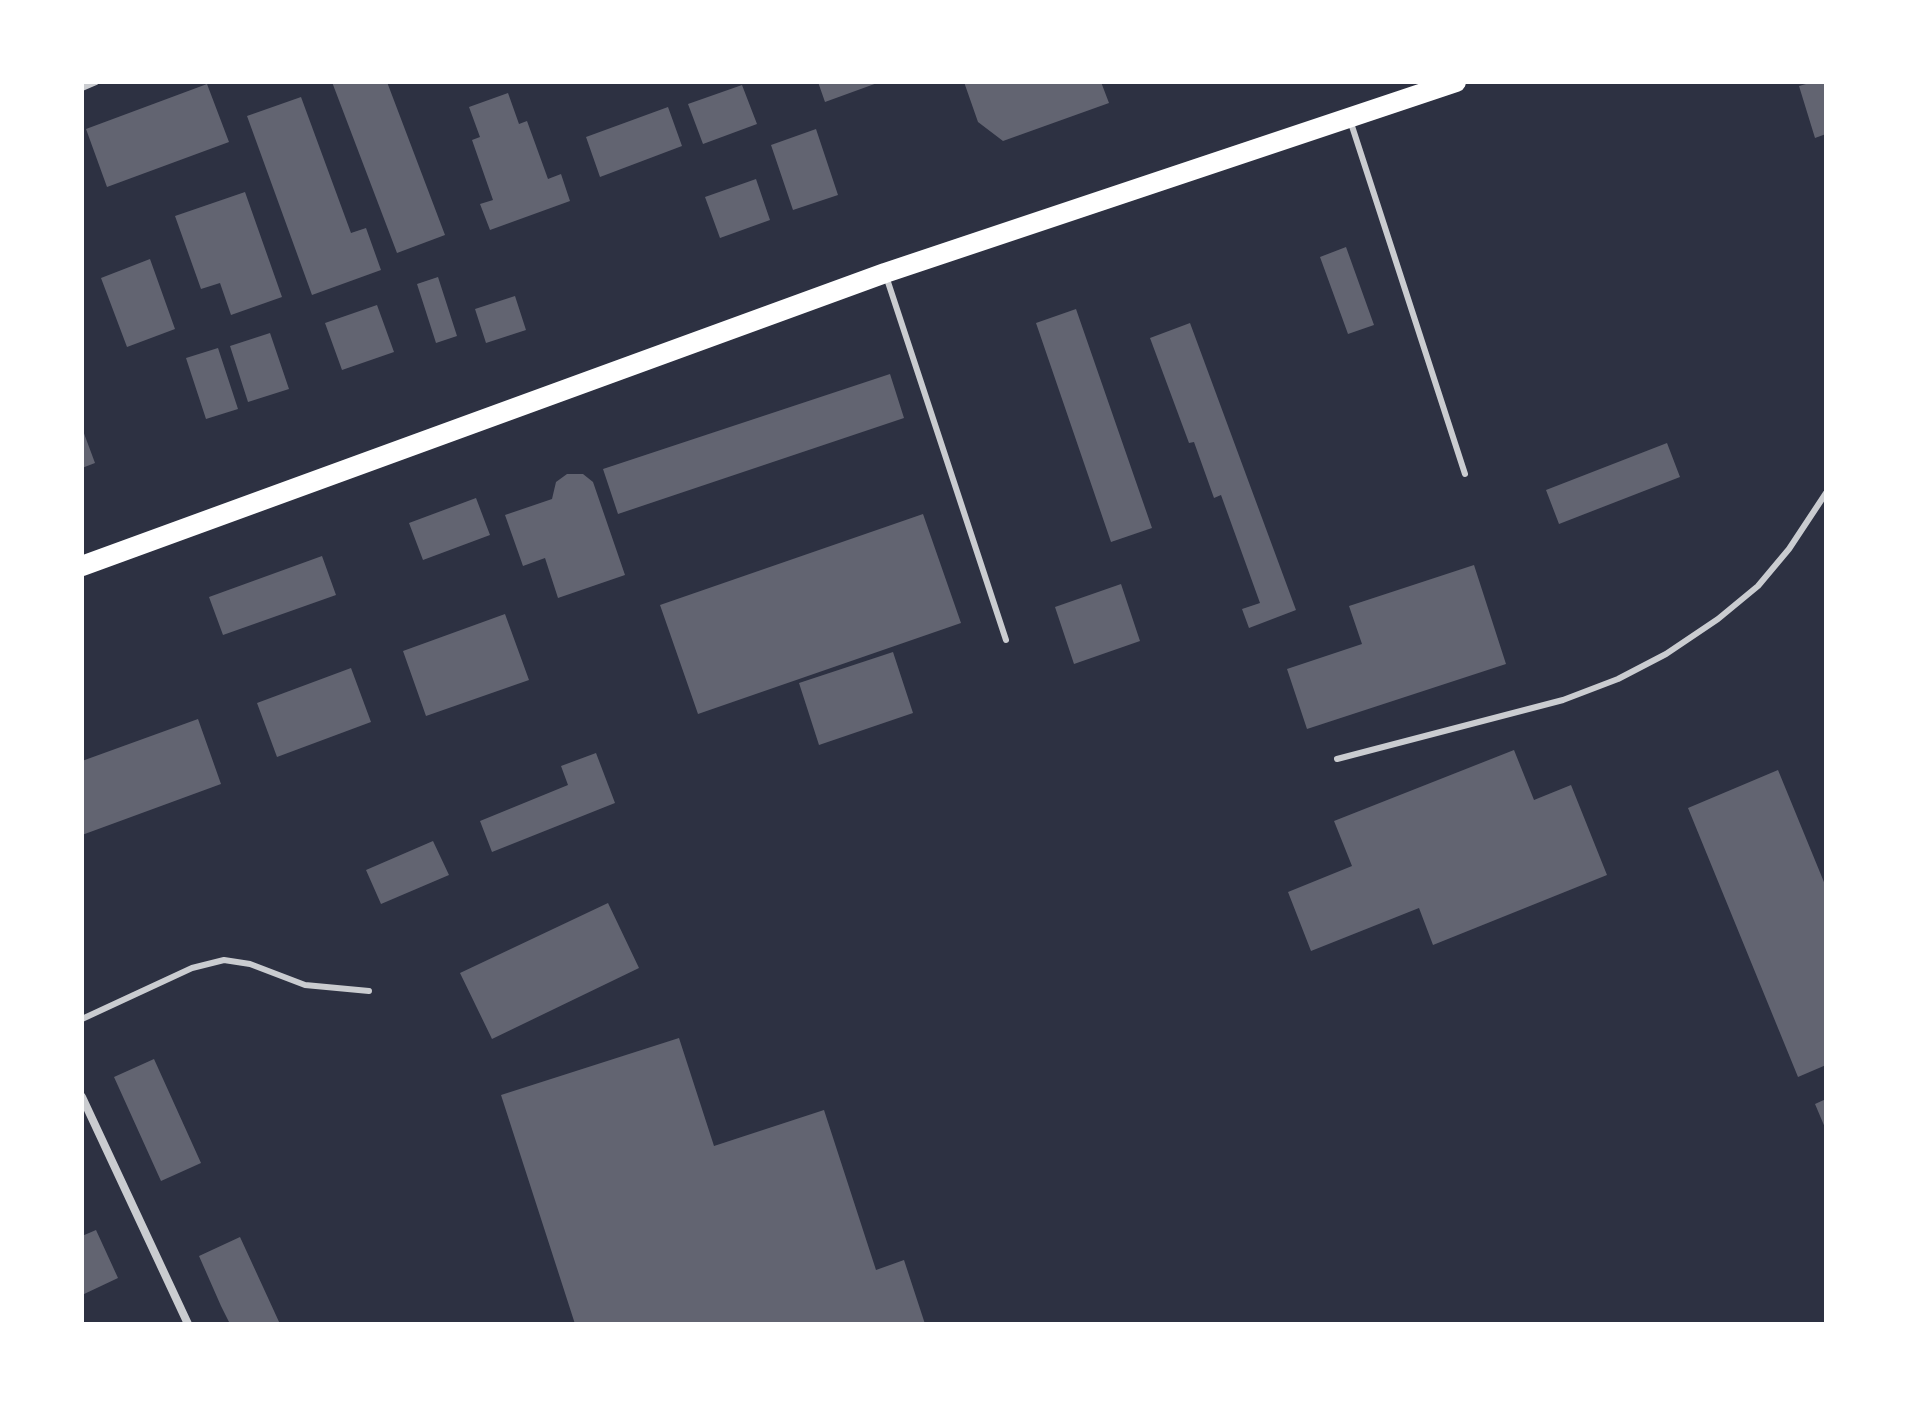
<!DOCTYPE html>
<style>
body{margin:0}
#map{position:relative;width:1908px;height:1406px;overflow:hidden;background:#2d3142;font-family:Mulish,sans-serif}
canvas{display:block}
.frame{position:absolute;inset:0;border:84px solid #fff;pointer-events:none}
</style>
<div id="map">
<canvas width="1908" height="1406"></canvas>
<div class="frame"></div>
</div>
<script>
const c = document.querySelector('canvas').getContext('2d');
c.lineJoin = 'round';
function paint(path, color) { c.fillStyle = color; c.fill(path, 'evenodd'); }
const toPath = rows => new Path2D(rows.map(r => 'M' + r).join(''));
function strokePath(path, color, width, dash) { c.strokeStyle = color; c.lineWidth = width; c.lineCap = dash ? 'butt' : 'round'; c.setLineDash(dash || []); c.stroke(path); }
paint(toPath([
 [332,82,387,82,445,235,397,253],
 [818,82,880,82,825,102],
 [964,82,1101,82,1109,103,1003,141,978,122],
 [1813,82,1826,82,1826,134,1815,138,1799,86],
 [207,84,229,142,107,187,86,129],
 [742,85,757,124,703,144,688,104],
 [508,93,519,124,527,121,548,179,561,174,570,201,490,230,480,204,493,200,472,140,480,137,469,107],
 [301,97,351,233,366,228,381,270,312,295,247,116],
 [668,107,682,146,600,177,586,137],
 [816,129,838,195,793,210,771,145],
 [756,179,770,220,720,238,705,197],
 [245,192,282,297,231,315,220,283,201,289,175,216],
 [1346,247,1374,325,1348,334,1320,257],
 [150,259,175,329,127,347,101,278],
 [438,277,457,336,436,343,417,284],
 [515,296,526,330,486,343,475,309],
 [377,305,394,352,342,370,325,323],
 [1076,309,1152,528,1111,542,1036,323],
 [1190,323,1296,610,1249,628,1242,609,1260,603,1221,495,1214,498,1194,442,1189,443,1150,338],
 [270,333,289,389,248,402,230,346],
 [218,348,238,409,206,419,186,358],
 [890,374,904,418,618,514,603,469],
 [82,428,95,463,82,468],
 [1667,443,1680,477,1559,524,1546,490],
 [567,474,583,474,593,482,625,575,558,598,545,558,523,566,505,515,552,499,556,482],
 [476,498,490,535,423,560,409,523],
 [923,514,961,623,698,714,660,605],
 [322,556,336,595,223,635,209,597],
 [1474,565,1506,664,1307,729,1287,669,1362,644,1349,606],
 [1121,584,1140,641,1074,664,1055,607],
 [505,614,529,680,426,716,403,651],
 [893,652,913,713,819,745,799,683],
 [351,668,371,722,277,757,257,703],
 [198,719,221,784,82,835,82,761],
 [1514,750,1534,800,1571,785,1607,875,1433,945,1419,908,1311,951,1288,892,1352,866,1334,821],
 [596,753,615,803,492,852,480,821,568,785,561,766],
 [1778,770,1826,887,1826,1065,1798,1077,1688,808],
 [433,841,449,875,381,904,366,870],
 [608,903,639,968,492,1039,460,973],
 [679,1038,714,1146,824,1110,876,1270,904,1260,925,1324,575,1324,501,1095],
 [154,1059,201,1163,161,1181,114,1077],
 [1826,1099,1826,1130,1815,1104],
 [96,1230,118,1278,82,1295,82,1236],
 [240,1237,263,1287,280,1324,230,1324,221,1306,199,1256]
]), '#626471');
strokePath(toPath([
 [82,88,96,82],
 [1350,120,1465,474],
 [886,276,1006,640],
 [1337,759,1563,700,1618,679,1666,654,1718,619,1758,586,1789,549,1826,493],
 [82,1019,192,968,224,960,250,964,305,985,369,991]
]), '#caccd0', 6);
strokePath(toPath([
 [82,1097,188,1324]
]), '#caccd0', 8);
strokePath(toPath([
 [82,566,885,273,1456,82]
]), '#fff', 20);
</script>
